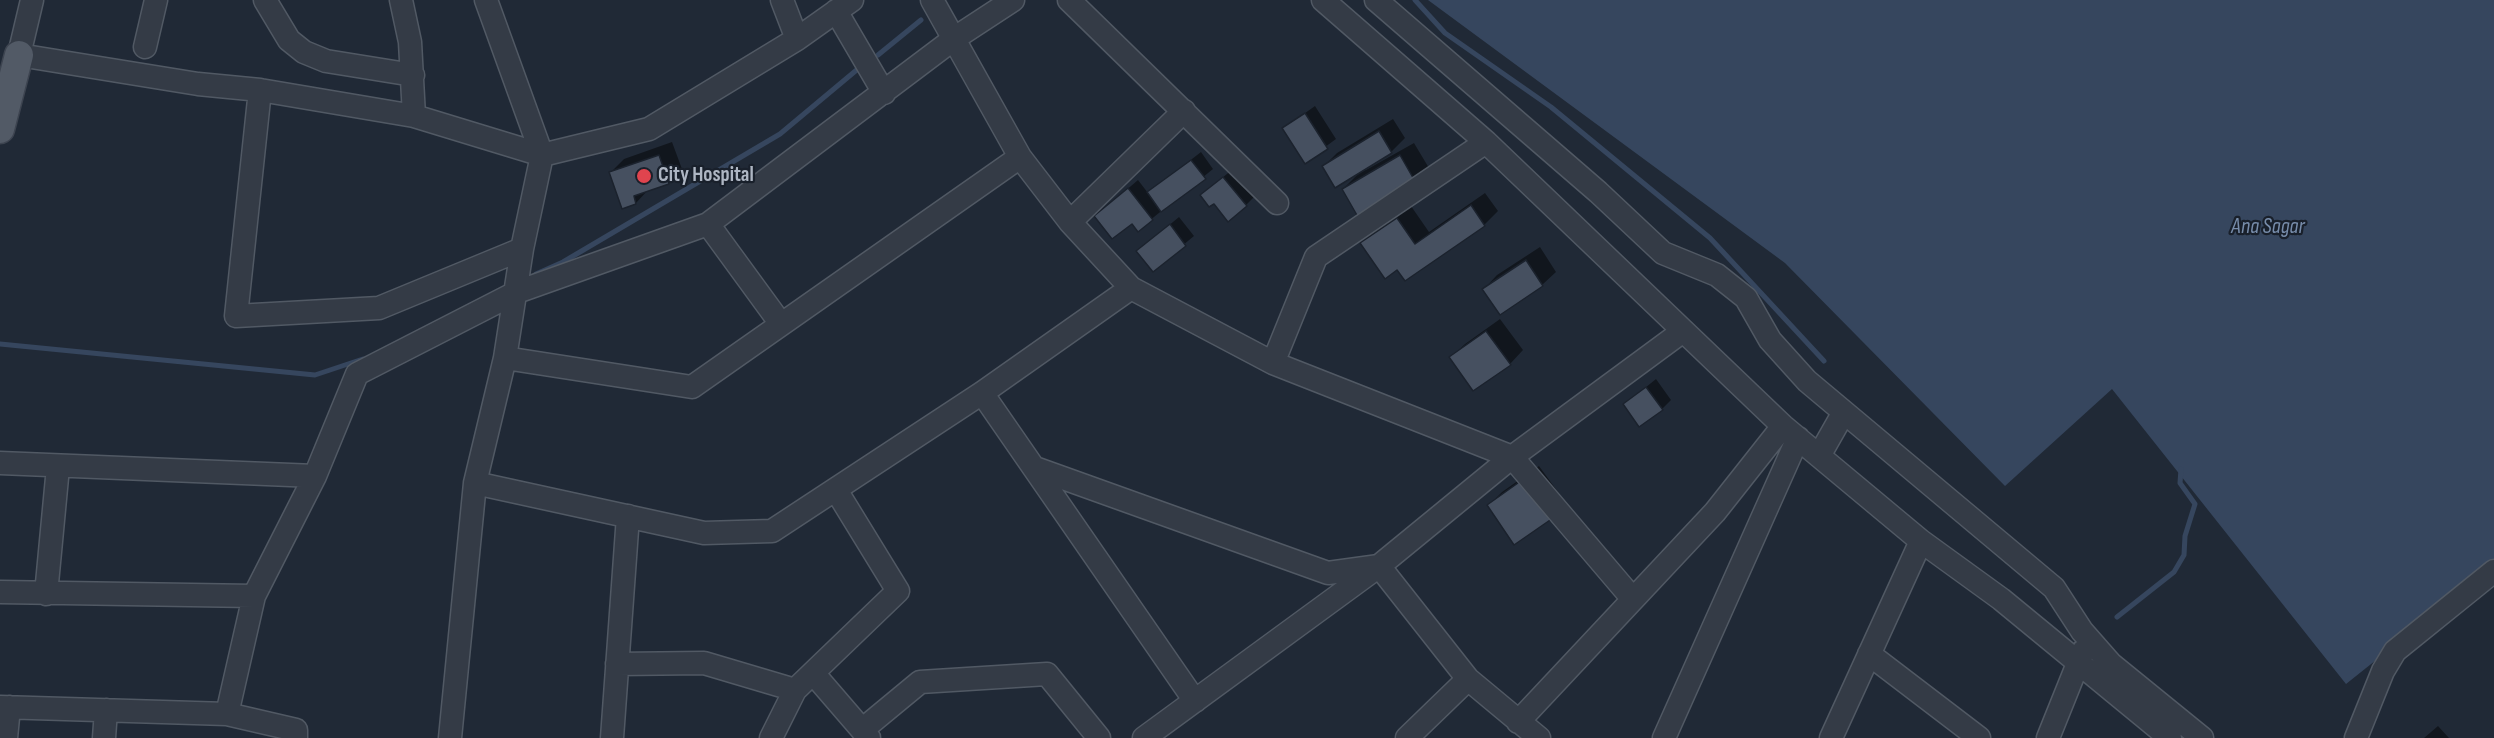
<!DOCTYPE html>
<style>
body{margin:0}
canvas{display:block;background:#202936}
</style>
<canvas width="2494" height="738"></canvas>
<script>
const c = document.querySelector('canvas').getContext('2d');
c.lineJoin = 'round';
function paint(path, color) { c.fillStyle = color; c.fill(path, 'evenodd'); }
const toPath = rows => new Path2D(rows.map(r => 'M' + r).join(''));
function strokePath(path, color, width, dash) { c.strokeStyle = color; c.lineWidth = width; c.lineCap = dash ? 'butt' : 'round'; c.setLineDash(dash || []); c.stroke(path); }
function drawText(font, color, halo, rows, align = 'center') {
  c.font = font + ' "Sofia Sans Condensed",sans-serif'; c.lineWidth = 4.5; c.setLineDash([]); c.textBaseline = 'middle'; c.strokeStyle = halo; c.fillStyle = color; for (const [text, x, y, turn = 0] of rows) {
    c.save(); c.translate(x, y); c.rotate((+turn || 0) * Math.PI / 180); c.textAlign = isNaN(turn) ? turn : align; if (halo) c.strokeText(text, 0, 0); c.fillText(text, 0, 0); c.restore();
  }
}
paint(toPath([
 [1428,0,2494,0,2494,566,2346,684,2112,389,2005,486,1785,263]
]), '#36465e');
paint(toPath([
 [1315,106,1336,139,1306,161,1284,128],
 [1393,119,1405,138,1391,152,1365,168,1366,170,1414,143,1429,168,1415,182,1343,189,1361,171,1324,166,1337,153],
 [672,142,682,169,668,183,649,189,636,203,611,172,624,159],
 [1201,152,1213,169,1138,230,1132,222,1096,216,1138,180,1148,193],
 [1233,169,1255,196,1246,205,1214,202,1211,187],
 [1485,193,1498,211,1484,225,1398,268,1362,243,1376,230,1411,206,1429,232],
 [1179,217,1194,236,1153,270,1138,251],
 [1540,247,1556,272,1542,285,1500,313,1484,289,1497,275],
 [1500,319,1523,350,1510,364,1451,357,1465,344],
 [1656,379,1671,400,1662,409,1625,404],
 [1539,466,1566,503,1489,505,1502,492],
 [2438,726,2449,738,2424,738]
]), '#0007');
strokePath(toPath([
 [1415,0,1445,33,1551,107,1710,238,1824,361],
 [878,55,921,20],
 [536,274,563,262,780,134,859,68],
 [0,344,315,375,363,359],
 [2117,617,2174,572,2184,555,2185,536,2195,504,2180,483,2181,469]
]), '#36465e', 5);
const building = toPath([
 [1305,113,1328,149,1305,164,1282,128,1305,113],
 [1379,131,1392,153,1335,188,1322,166,1379,131],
 [659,155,669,184,634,196,636,204,622,209,609,172,659,155],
 [1400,155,1416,183,1358,217,1342,189,1400,155],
 [1191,160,1206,179,1161,212,1147,192,1191,160],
 [1223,177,1247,206,1228,222,1214,204,1209,207,1200,195,1223,177],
 [1128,188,1153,220,1138,232,1132,224,1112,239,1094,216,1128,188],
 [1471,205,1485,226,1405,281,1397,270,1385,279,1360,243,1397,218,1415,244,1471,205],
 [1170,224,1186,246,1153,272,1136,251,1170,224],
 [1526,260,1543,286,1500,315,1482,289,1526,260],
 [1486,331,1511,365,1473,391,1449,357,1486,331],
 [1646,387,1663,410,1639,427,1623,404,1646,387],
 [1525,478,1553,518,1514,545,1487,505,1525,478]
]);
paint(building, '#465060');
strokePath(building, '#1b222d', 1.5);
const minor = toPath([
 [32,0,19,55,198,84,260,90,414,116,542,155,649,129,797,39,852,0],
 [265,0,289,40,304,52,326,61,413,75],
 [401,0,410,42,414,116],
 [782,0,797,39],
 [932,0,1020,157,1070,222,1131,288,1273,363,1512,457,1632,598],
 [1069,0,1277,203],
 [1323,0,1486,142,1783,426,1921,541,2001,599,2170,738],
 [1376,0,1598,192,1663,253,1717,275,1746,298,1770,340,1807,381,2054,588,2082,631,2111,664,2202,738],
 [836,11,884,93],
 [145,47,156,0],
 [260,90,236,316,379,308,522,249],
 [1070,222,1184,111],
 [708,224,781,324],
 [505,358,692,387,1020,157],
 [1273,363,1316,257,1486,142],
 [982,393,1195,701],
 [1819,456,1844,412],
 [0,463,315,476],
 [1035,468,1328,573,1379,566,1468,679,1539,738],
 [475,483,704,533,772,531,982,393,1131,288],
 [0,592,254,596],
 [46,594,58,467],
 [1869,654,1979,738],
 [617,664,704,663,795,690],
 [813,673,869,738],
 [0,707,227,714,296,730,296,738],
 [227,714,254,596,315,476,357,374,517,292,708,224,955,38,1013,0],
 [1518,722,1715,512,1783,426],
 [862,730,920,682,1047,674,1099,738],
 [6,738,9,707],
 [104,738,106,710],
 [450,738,475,483,505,358,522,249,542,155,486,0],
 [612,738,628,516],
 [771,738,795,690,898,591,836,490],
 [1144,738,1379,566,1512,457,1683,331],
 [1407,738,1468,679],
 [1664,738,1798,438],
 [1831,738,1921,541],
 [2048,738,2083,651],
 [2356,738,2383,671,2395,651,2494,571]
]);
const major = toPath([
 [0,129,19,55]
]);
strokePath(minor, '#515964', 25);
strokePath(major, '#3d4450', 31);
strokePath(minor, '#343b46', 22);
strokePath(major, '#525a66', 28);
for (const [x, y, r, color] of [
 [644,176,8,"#e0444e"]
]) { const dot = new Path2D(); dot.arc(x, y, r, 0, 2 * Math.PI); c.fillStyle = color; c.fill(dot); strokePath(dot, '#19202b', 2); }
drawText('bold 21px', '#aeb6c3', '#19202b', [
 ["City Hospital",658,176]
], 'left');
drawText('italic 22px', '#778caa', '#19202b', [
 ["Ana Sagar",2268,227]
]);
</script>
